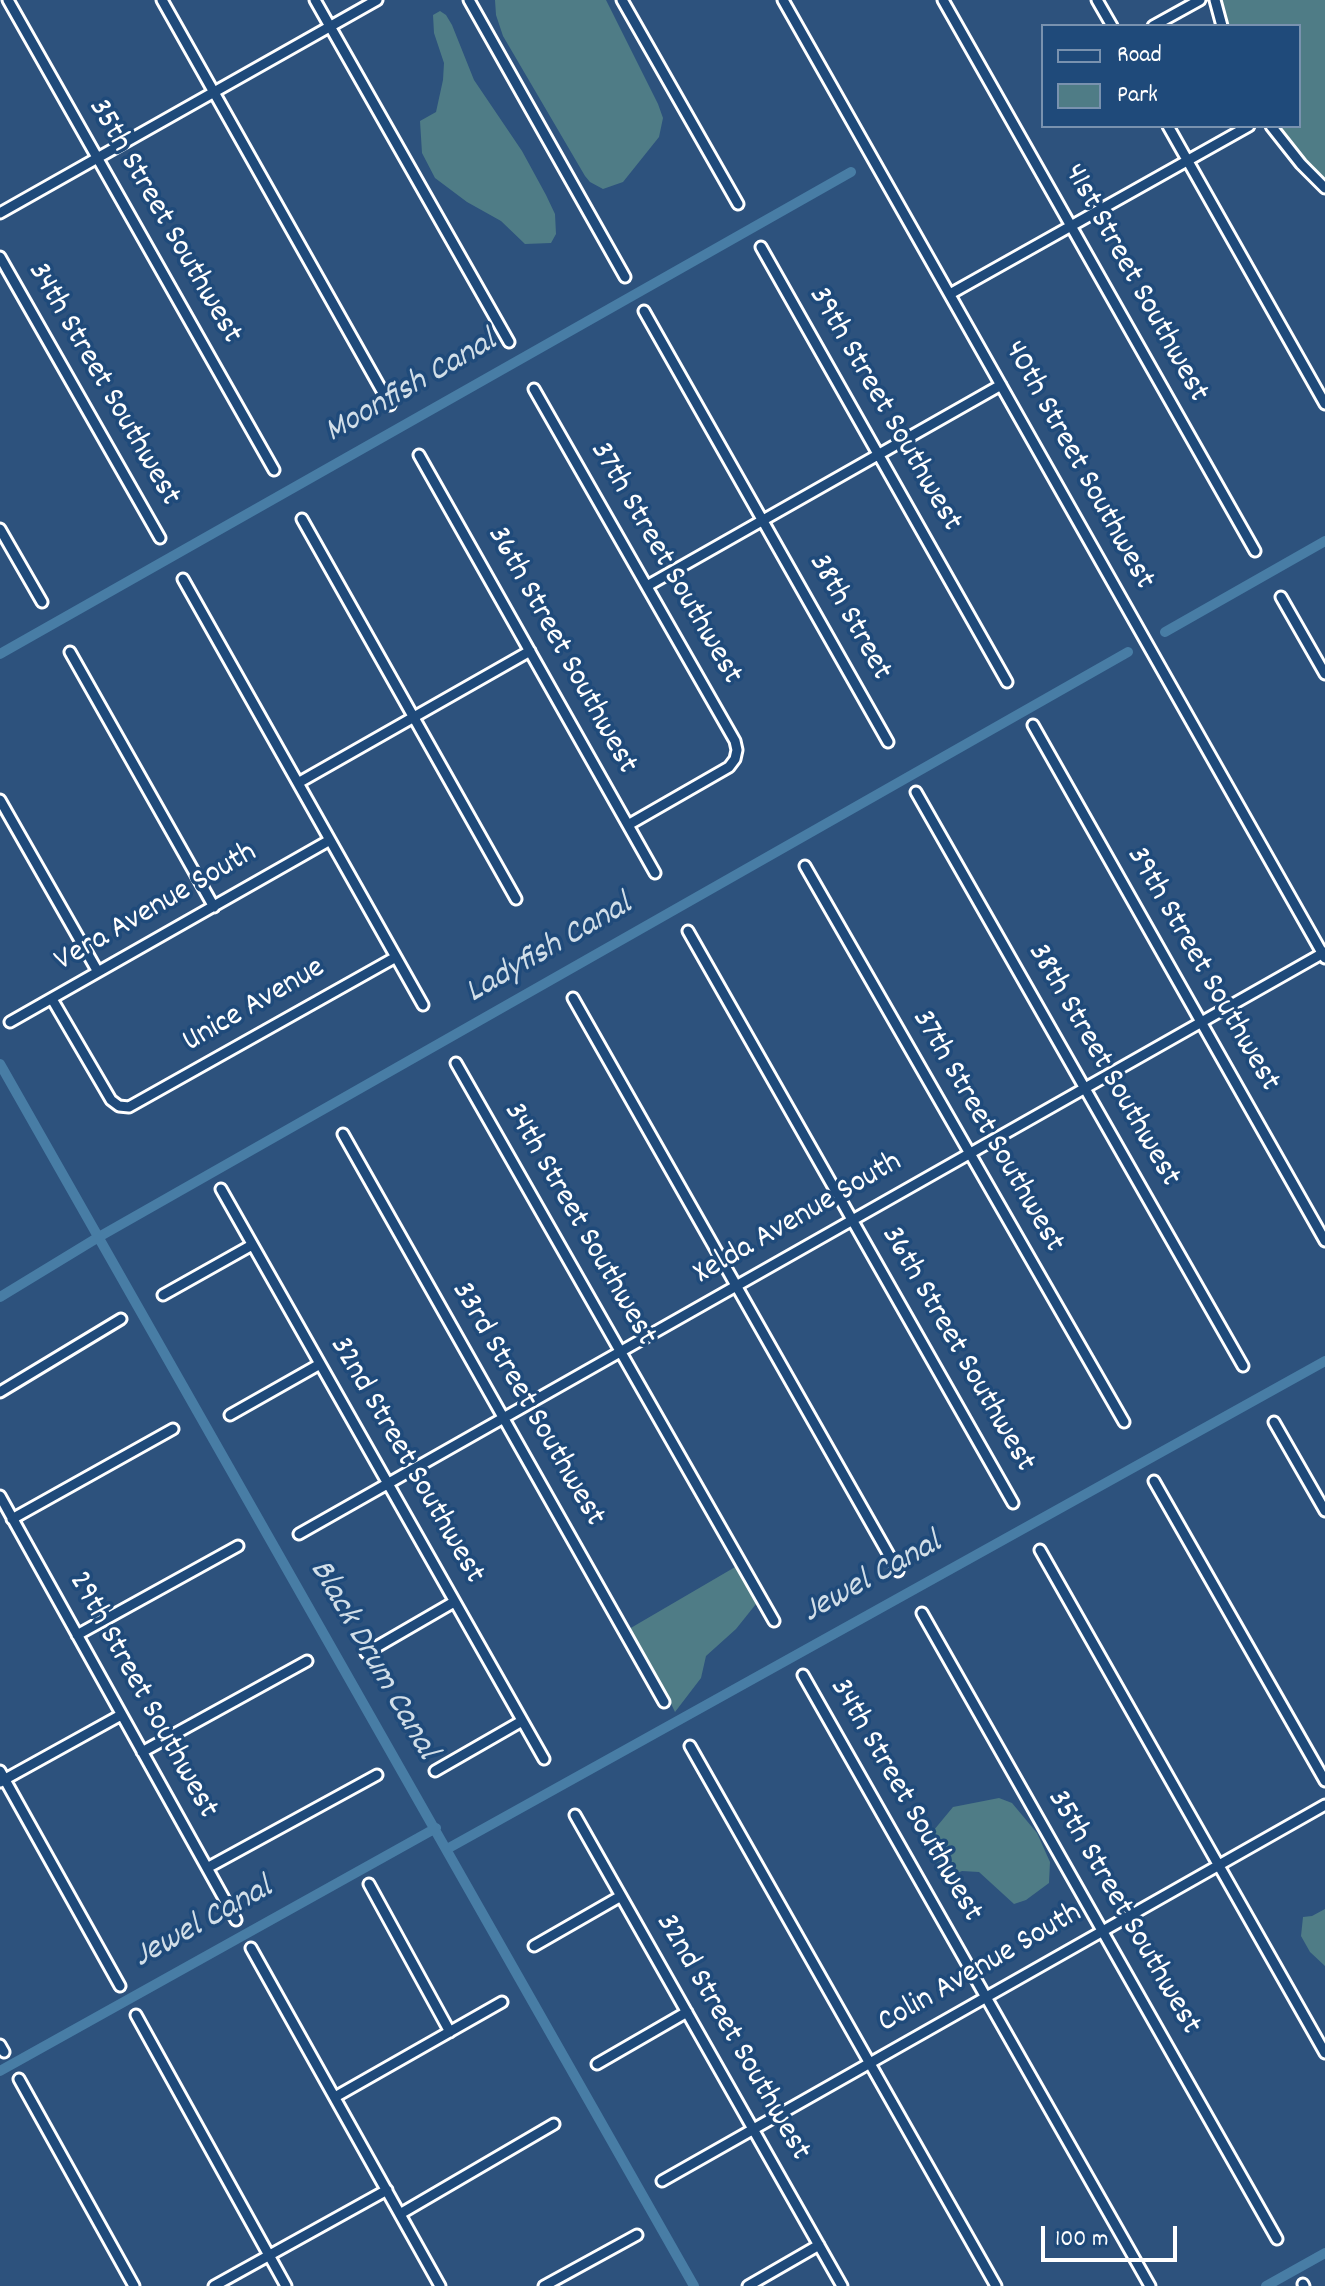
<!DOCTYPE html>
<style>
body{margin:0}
#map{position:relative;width:1325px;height:2286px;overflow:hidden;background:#2d527d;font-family:Dekko,sans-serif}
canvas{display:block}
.legend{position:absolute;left:1041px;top:24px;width:260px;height:104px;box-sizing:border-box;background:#1f4a7a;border:2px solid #7992af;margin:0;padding:10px 14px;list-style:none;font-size:24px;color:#fff}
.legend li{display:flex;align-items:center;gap:16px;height:40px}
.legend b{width:40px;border:2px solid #7992af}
.scale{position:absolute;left:1041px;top:2226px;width:136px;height:36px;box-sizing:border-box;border:4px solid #fff;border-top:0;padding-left:10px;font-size:24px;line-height:28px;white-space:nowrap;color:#fff;-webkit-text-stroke:6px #1f4a7a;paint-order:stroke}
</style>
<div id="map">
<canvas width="1325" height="2286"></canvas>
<ul class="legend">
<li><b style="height:10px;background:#1f4a7a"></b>Road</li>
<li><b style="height:22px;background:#4f7c86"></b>Park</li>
</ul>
<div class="scale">100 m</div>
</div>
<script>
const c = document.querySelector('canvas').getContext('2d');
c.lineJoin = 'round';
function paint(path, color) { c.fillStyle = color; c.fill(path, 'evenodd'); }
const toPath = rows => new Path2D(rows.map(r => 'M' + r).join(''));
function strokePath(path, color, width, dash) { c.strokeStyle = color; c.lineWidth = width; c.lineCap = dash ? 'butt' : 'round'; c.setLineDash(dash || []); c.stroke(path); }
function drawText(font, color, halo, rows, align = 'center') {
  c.font = font + ' Dekko,sans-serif'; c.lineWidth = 7; c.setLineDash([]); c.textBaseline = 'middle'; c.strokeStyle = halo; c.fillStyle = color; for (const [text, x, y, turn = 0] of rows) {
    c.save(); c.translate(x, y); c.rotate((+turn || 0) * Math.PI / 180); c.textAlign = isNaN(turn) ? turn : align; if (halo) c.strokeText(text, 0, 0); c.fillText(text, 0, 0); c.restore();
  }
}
paint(toPath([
 [495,0,606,0,658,104,663,118,659,137,623,182,603,189,590,182,585,176,503,36,496,15],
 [1210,0,1325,0,1325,187,1270,137,1264,126,1299,126,1299,26,1215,26],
 [440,11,446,15,452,25,474,80,522,151,546,195,555,214,556,234,551,243,525,244,501,221,467,202,435,178,422,153,420,121,436,112,443,80,444,63,434,33,433,15],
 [742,1563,752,1577,756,1604,736,1629,706,1656,701,1678,675,1712,663,1687,644,1665,629,1629],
 [999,1798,1012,1803,1037,1833,1050,1862,1049,1883,1026,1900,1014,1904,979,1872,962,1871,946,1878,927,1849,929,1836,953,1807],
 [1325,1909,1325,1966,1310,1952,1301,1936,1303,1917,1312,1916]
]), '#4f7c86');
strokePath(toPath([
 [1165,632,1325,541],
 [0,654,851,172],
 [0,1064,694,2286],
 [0,1297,97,1238,1128,652],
 [447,1849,1325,1361],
 [0,2071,436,1828],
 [1266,2286,1325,2253]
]), '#487da5', 10);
const minor = toPath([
 [8,0,274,470],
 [162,0,390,405],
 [315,0,509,342],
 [469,0,625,277],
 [622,0,738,204],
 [783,0,1325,958],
 [943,0,1255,551],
 [1097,0,1112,26],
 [1215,0,1222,26],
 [1153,26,1200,0],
 [1168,126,1325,404],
 [1271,126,1301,164,1325,188],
 [0,213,377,0],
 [761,247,1007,682],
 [0,257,160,538],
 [950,294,1249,126],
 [644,311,888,742],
 [534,389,735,741,737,750,735,759,729,767,628,825],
 [419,455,655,873],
 [302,519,516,899],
 [0,529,42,602],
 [183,579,423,1005],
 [647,586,1001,385],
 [1281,597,1325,674],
 [70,652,214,907],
 [1033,725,1325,1241],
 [298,783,530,651],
 [916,792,1243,1366],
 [0,800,98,972],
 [805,866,1124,1422],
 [688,931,1013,1503],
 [573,998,898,1571],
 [52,999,111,1100,119,1106,129,1107,396,957],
 [10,1022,330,840],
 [456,1063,774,1621],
 [343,1134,664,1702],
 [221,1189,544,1759],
 [163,1295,252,1245],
 [0,1392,121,1319],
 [230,1415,320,1364],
 [1274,1422,1325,1511],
 [1154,1481,1325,1781],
 [0,1496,236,1920],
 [12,1519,173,1429],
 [299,1534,1325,952],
 [1040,1550,1325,2053],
 [922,1613,1277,2239],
 [77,1635,238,1546],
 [366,1653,454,1602],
 [803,1675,1150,2286],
 [690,1746,996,2286],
 [142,1752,307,1661],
 [0,1771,120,1986],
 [435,1771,522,1721],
 [0,1782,121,1715],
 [575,1815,842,2286],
 [207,1868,377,1775],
 [369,1884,450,2032],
 [534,1946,621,1896],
 [251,1948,440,2286],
 [136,2015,286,2286],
 [0,2045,4,2052],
 [597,2064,687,2012],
 [19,2079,134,2286],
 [335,2097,502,2002],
 [662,2181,1325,1805],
 [400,2214,554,2124],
 [1303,2284,1304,2286],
 [214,2286,387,2190],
 [544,2286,637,2235],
 [748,2286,819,2245]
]);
strokePath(minor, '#fff', 15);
strokePath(minor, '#1f4a7a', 9);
drawText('32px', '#fff', '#1f4a7a', [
 ["35th Street Southwest",163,222,60],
 ["41st Street Southwest",1134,284,61],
 ["34th Street Southwest",102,385,60],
 ["39th Street Southwest",883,410,60],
 ["40th Street Southwest",1077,466,61],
 ["37th Street Southwest",664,564,60],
 ["38th Street",848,618,61],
 ["36th Street Southwest",560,651,61],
 ["Vera Avenue South",157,909,-30],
 ["39th Street Southwest",1201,970,60],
 ["Unice Avenue",255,1007,-30],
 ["38th Street Southwest",1102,1066,60],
 ["37th Street Southwest",986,1132,60],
 ["Xelda Avenue South",799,1220,-30],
 ["34th Street Southwest",578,1225,60],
 ["36th Street Southwest",956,1350,60],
 ["33rd Street Southwest",526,1405,60],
 ["32nd Street Southwest",405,1461,60],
 ["29th Street Southwest",141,1696,61],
 ["34th Street Southwest",904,1801,60],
 ["35th Street Southwest",1122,1913,60],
 ["Colin Avenue South",981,1970,-30],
 ["32nd Street Southwest",731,2038,60]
]);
drawText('italic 34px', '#d1dee8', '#1f4a7a', [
 ["Moonfish Canal",412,389,-30],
 ["Ladyfish Canal",550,951,-30],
 ["Jewel Canal",873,1580,-29],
 ["Black Drum Canal",371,1661,60],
 ["Jewel Canal",204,1925,-29]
]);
</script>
